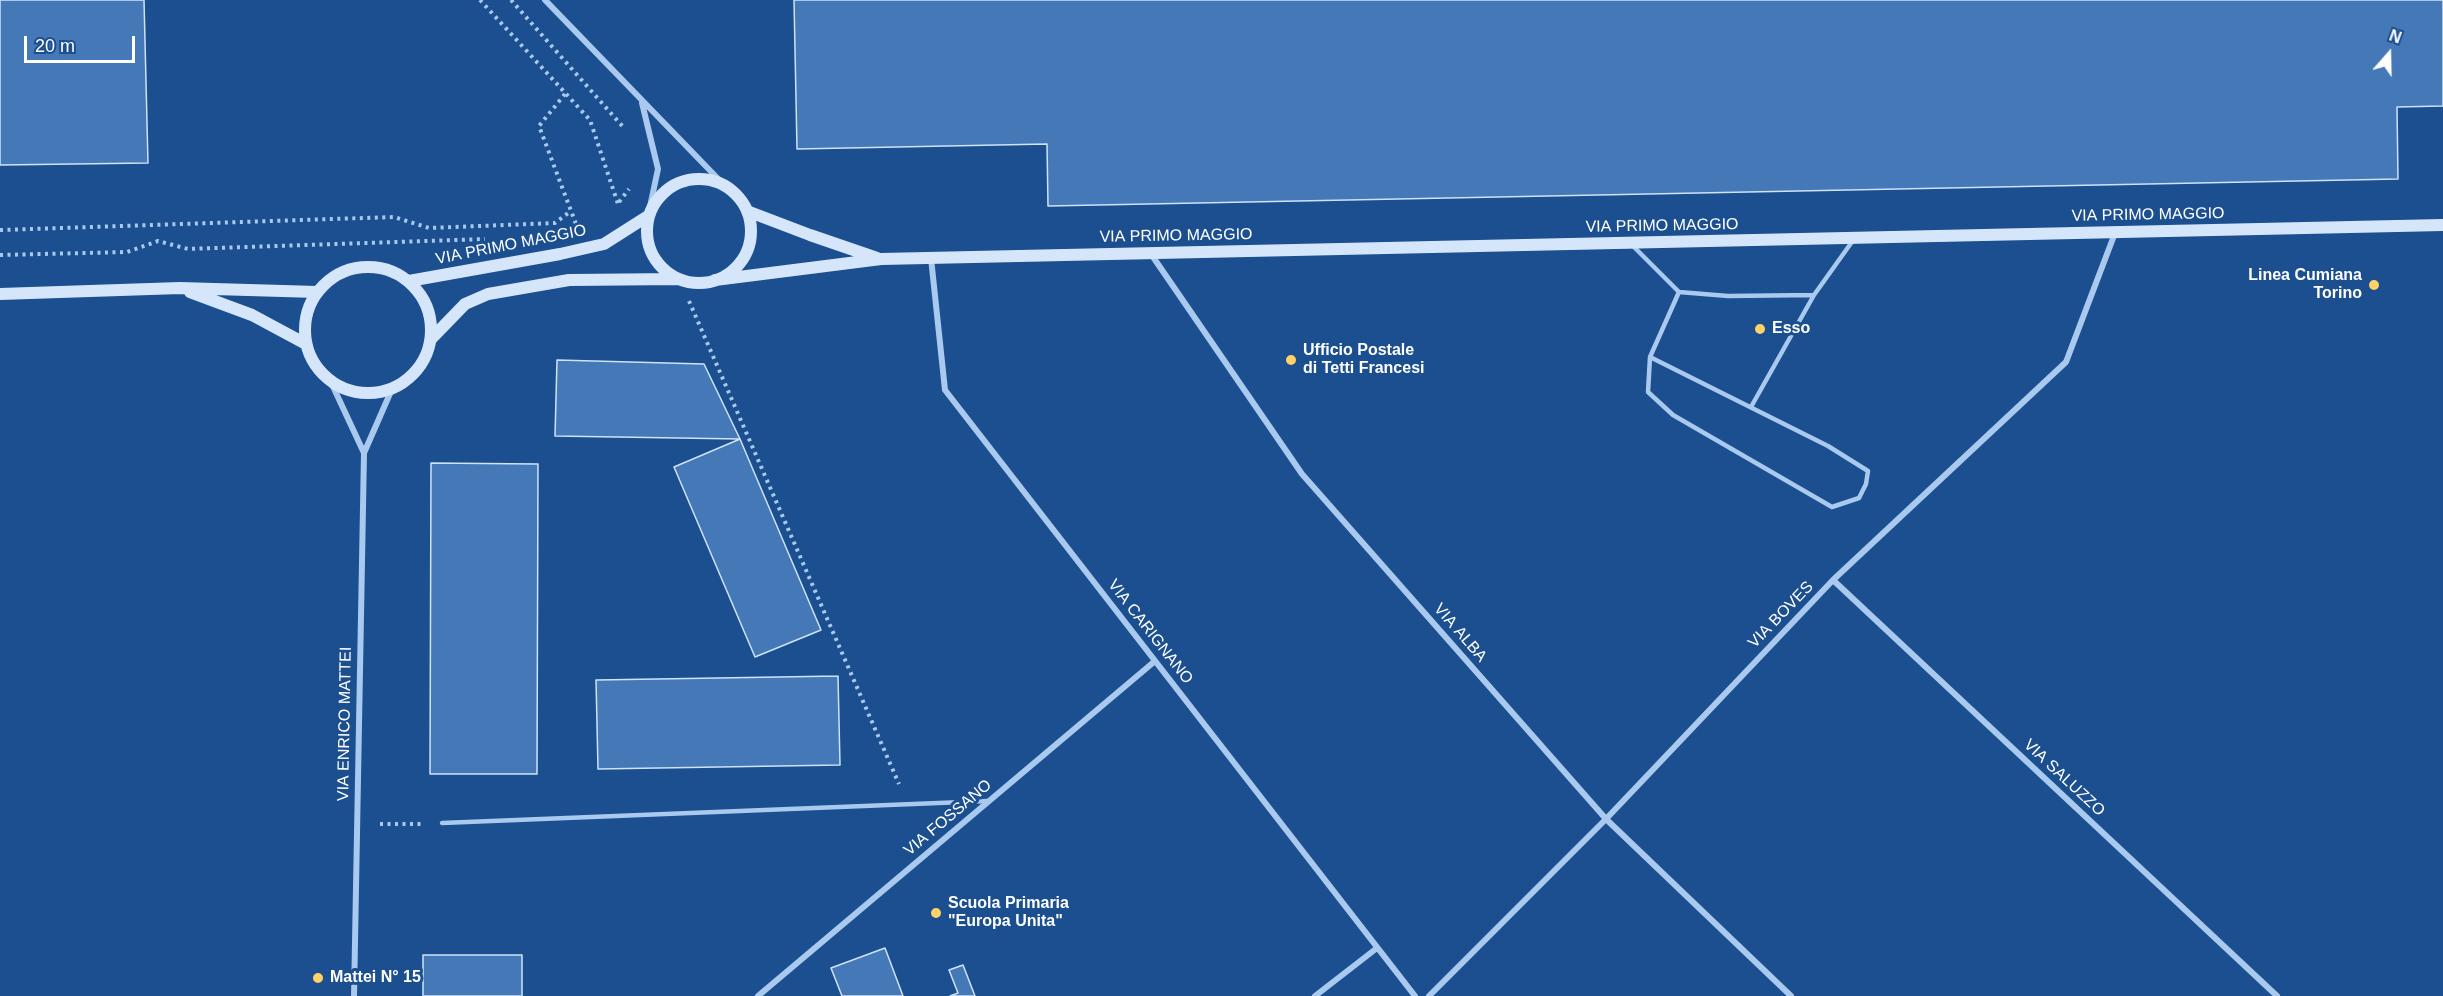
<!DOCTYPE html>
<meta charset="utf-8">
<style>
body{margin:0}
#map{position:relative;width:2443px;height:996px;overflow:hidden;background:#1b4f8f;font-family:Helvetica,sans-serif}
canvas{display:block}
.north{position:absolute;left:2359px;top:24px;width:60px;height:60px;-webkit-text-stroke:4px #1b4f8f;paint-order:stroke;rotate:20deg;font-size:16px;font-weight:700;line-height:24px;text-align:center;color:#fff}
.north::after{content:'';display:block;margin:auto;width:21px;height:27px;background:#fff;clip-path:polygon(50% 0,100% 100%,50% 72%,0 100%)}
.scale{position:absolute;left:24px;top:36px;width:111px;height:27px;box-sizing:border-box;border:3px solid #fff;border-top:0;padding-left:8px;font-size:18px;line-height:21px;white-space:nowrap;color:#fff;-webkit-text-stroke:4px #1b4f8f;paint-order:stroke}
</style>
<div id="map">
<canvas width="2443" height="996"></canvas>
<div class="north">N</div>
<div class="scale">20 m</div>
</div>
<script>
const c = document.querySelector('canvas').getContext('2d');
c.lineJoin = 'round';
function paint(path, color) { c.fillStyle = color; c.fill(path, 'evenodd'); }
const toPath = rows => new Path2D(rows.map(r => 'M' + r).join(''));
function strokePath(path, color, width, dash) { c.strokeStyle = color; c.lineWidth = width; c.lineCap = dash ? 'butt' : 'round'; c.setLineDash(dash || []); c.stroke(path); }
function drawText(font, color, halo, rows, align = 'center') {
  c.font = font + ' Helvetica,sans-serif'; c.lineWidth = 6; c.setLineDash([]); c.textBaseline = 'middle'; c.strokeStyle = halo; c.fillStyle = color; for (const [text, x, y, turn = 0] of rows) {
    c.save(); c.translate(x, y); c.rotate((+turn || 0) * Math.PI / 180); c.textAlign = isNaN(turn) ? turn : align; if (halo) c.strokeText(text, 0, 0); c.fillText(text, 0, 0); c.restore();
  }
}
const building = toPath([
 [0,0,144,0,148,163,0,165,0,0],
 [794,0,2443,0,2443,106,2397,107,2398,179,1048,206,1047,144,797,149,794,0],
 [557,360,704,364,740,439,555,436,557,360],
 [740,439,821,630,755,657,674,467,740,439],
 [431,463,538,464,537,774,430,774,431,463],
 [838,676,840,765,598,769,596,680,838,676],
 [885,948,903,996,842,996,831,968,885,948],
 [423,955,522,955,522,996,423,996,423,955],
 [963,965,975,996,950,996,958,993,949,970,963,965]
]);
paint(building, '#4478b7');
strokePath(building, '#cfe3fa', 1.5);
strokePath(toPath([
 [480,0,590,120,618,204],
 [511,0,624,128],
 [565,94,539,126,576,224],
 [619,202,629,189],
 [0,230,394,217,429,228,555,223,571,211],
 [0,255,127,252,158,241,188,249,485,239],
 [689,301,899,784],
 [380,824,421,824]
]), '#a9c9ee', 4, [3, 4.5]);
strokePath(toPath([
 [1632,245,1679,292,1728,296,1814,295,1854,239],
 [1650,357,1648,392,1673,415,1832,507,1859,498,1866,484,1868,471,1828,446,1650,357,1679,292],
 [1751,407,1814,295],
 [442,823,988,801]
]), '#a9c9ee', 4.5);
strokePath(toPath([
 [545,0,726,187],
 [642,103,658,169,648,216],
 [1151,254,1302,474,1606,819,1791,996],
 [931,258,945,390,1415,996],
 [330,380,364,453],
 [1833,580,2277,996],
 [354,996,364,453,392,389],
 [758,996,1155,661],
 [1315,996,1377,948],
 [1429,996,1606,819,1833,580,2066,362,2115,233]
]), '#a9c9ee', 6);
strokePath(toPath([
 '647 231a52 52 0 1 1 104 0a52 52 0 1 1-104 0Z',
 [747,211,810,235,877,258],
 '305 330a63 63 0 1 1 126 0a63 63 0 1 1-126 0Z',
 [715,280,881,259,2443,225],
 [409,281,560,254,604,244,648,216],
 [190,292,252,315,306,344],
 [0,294,180,288,317,292],
 [431,339,465,304,488,294,569,280,678,279]
]), '#d6e6fa', 12);
for (const [x, y, r, color] of [
 [2374,285,6,"#ffd166"],
 [1760,329,6,"#ffd166"],
 [1291,360,6,"#ffd166"],
 [936,913,6,"#ffd166"],
 [318,978,6,"#ffd166"]
]) { const dot = new Path2D(); dot.arc(x, y, r, 0, 2 * Math.PI); c.fillStyle = color; c.fill(dot); strokePath(dot, '#1b4f8f', 2); }
drawText('16px', '#fff', '#1b4f8f', [
 ["VIA PRIMO MAGGIO",2148,215,-1],
 ["VIA PRIMO MAGGIO",1662,226,-1],
 ["VIA PRIMO MAGGIO",1176,236,-1],
 ["VIA PRIMO MAGGIO",511,245,-11],
 ["VIA BOVES",1781,615,-46],
 ["VIA CARIGNANO",1150,632,52],
 ["VIA ALBA",1460,633,49],
 ["VIA ENRICO MATTEI",345,724,-89],
 ["VIA SALUZZO",2064,778,43],
 ["VIA FOSSANO",948,818,-40]
]);
drawText('bold 16px', '#fff', '#1b4f8f', [
 ["Linea Cumiana",2362,276,"right"],
 ["Torino",2362,294,"right"],
 ["Esso",1772,329],
 ["Ufficio Postale",1303,351],
 ["di Tetti Francesi",1303,369],
 ["Scuola Primaria",948,904],
 ["\"Europa Unita\"",948,922],
 ["Mattei N° 15",330,978]
], 'left');
</script>
